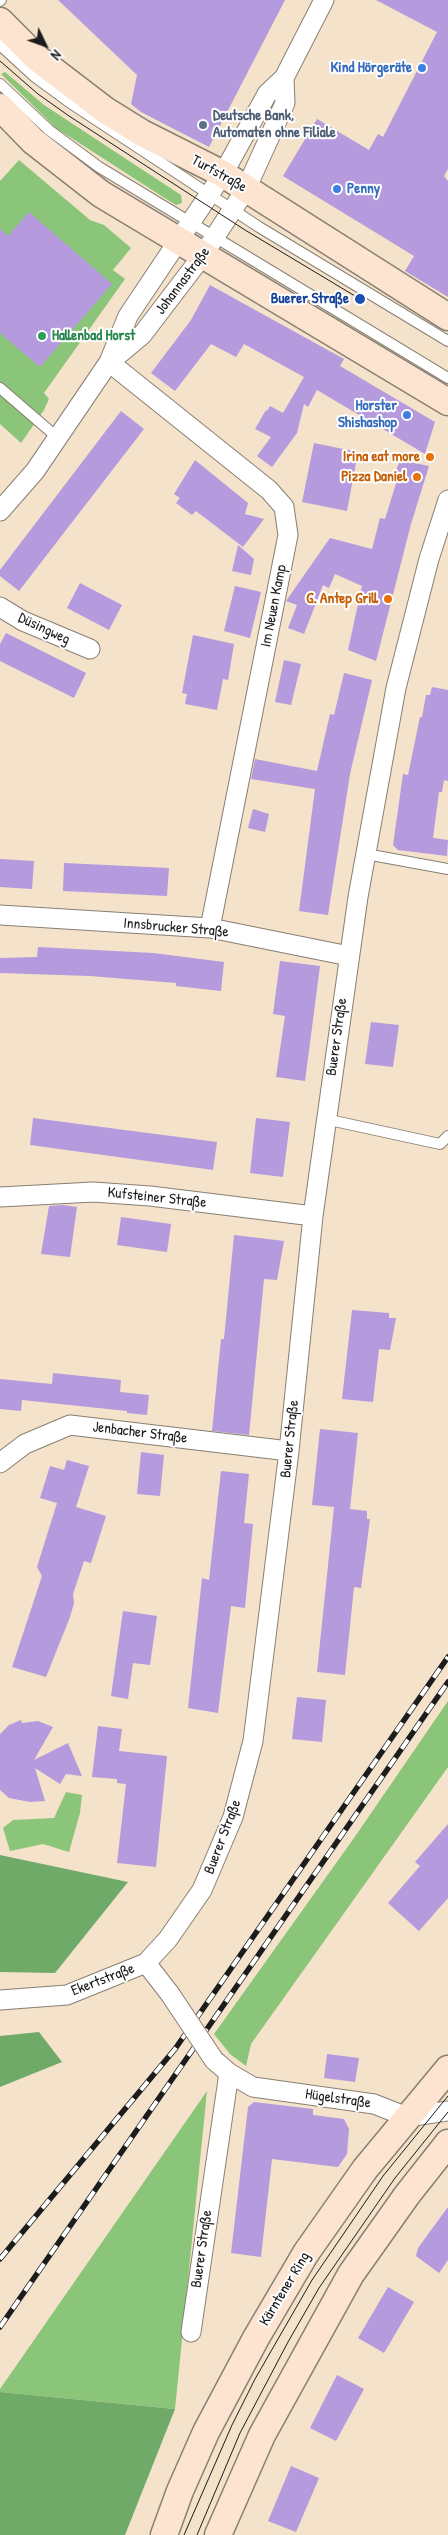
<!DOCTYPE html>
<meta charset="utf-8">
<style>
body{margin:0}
#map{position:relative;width:448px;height:2535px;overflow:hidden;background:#f4e2ca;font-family:"Patrick Hand",sans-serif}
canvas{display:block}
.north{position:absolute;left:20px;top:20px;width:50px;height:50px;-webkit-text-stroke:4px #fff;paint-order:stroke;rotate:132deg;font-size:14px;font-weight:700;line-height:20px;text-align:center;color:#1c1c1c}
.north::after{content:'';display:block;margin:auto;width:18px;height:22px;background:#1c1c1c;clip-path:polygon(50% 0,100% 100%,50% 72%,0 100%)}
</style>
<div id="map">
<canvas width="448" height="2535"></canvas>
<div class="north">N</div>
</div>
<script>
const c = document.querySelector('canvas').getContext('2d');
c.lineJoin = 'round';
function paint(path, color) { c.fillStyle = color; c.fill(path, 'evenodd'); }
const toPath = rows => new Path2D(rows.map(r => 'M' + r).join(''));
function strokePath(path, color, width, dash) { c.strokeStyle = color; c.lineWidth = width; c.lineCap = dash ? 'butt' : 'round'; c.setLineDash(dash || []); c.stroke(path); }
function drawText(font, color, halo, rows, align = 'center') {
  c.font = font + ' "Patrick Hand",sans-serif'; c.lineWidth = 4; c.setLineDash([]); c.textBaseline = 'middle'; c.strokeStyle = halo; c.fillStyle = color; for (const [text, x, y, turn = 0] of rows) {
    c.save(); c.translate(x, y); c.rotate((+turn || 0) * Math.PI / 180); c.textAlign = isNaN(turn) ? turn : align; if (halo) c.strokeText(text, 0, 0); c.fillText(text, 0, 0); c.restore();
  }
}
paint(toPath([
 [5,72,44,105,181,195,182,203,176,205,163,197,56,128,1,74],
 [19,160,90,220,104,225,131,248,113,270,125,279,44,393,49,399,44,410,21,443,0,424,0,181],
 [448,1701,448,1767,251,2044,246,2066,230,2054,214,2034,354,1838],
 [66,1792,82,1795,80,1813,69,1852,43,1844,10,1851,3,1828,13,1820,54,1818],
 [207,2091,175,2409,0,2392,0,2389]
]), '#8bc579');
paint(toPath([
 [0,1855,128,1882,55,1973,0,1972],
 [39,2032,62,2062,0,2087,0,2036],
 [0,2392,175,2409,125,2535,0,2535]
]), '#70aa69');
paint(toPath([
 [58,0,285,0,209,147,141,112,131,104,137,75],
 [376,0,448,0,448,169,444,176,448,181,448,297,405,271,414,256,283,176,317,119,369,150,378,134,383,137,437,32],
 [29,212,112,284,40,367,0,333,0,229,8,236],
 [210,285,344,359,340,366,435,422,425,454,317,390,308,407,304,404,297,433,272,467,257,456,271,437,255,429,266,410,267,411,270,406,283,413,304,377,244,344,236,357,211,344,175,391,151,373,191,320],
 [121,411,144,429,19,591,0,576,0,570],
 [314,443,358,452,347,511,302,502],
 [195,460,248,503,245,514,264,519,243,547,196,511,192,515,176,503,180,498,174,494],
 [400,460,429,466,411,524,376,661,348,650,362,586,335,574,329,588,323,585,304,634,288,628,297,605,286,601,330,538,372,549,380,518,385,519,397,480,393,479],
 [238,545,254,559,251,575,232,571],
 [80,583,122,605,109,630,67,608],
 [235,586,261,592,250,638,224,631],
 [6,633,86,673,74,698,0,661,0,644],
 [193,635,234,644,228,680,223,679,217,710,185,704,187,694,182,693],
 [284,660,301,664,291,705,275,702],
 [344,673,372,680,350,774,328,915,299,911,315,789,251,779,255,759,317,771,330,714,334,715],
 [432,687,448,690,448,781,444,780,442,792,439,792,433,838,448,840,447,856,398,850,393,845,403,774,408,775,420,717,422,717,426,695,430,695],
 [253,809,269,814,265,832,248,828],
 [0,859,34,861,32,889,0,887],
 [64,863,169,868,167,896,63,891],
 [38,947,153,953,224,962,221,991,176,986,176,983,90,976,0,973,0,958,37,957],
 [280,961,320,966,305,1081,276,1077,285,1016,273,1014],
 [371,1022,399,1025,393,1067,365,1064],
 [33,1118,217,1142,213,1170,30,1145],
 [256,1118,290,1122,283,1177,250,1173],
 [63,1205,77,1207,70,1257,41,1254,49,1206],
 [121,1217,171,1224,167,1252,117,1245],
 [234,1235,284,1241,277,1280,264,1279,249,1435,212,1431,221,1339,224,1339],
 [352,1310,389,1313,389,1318,396,1318,390,1350,379,1349,373,1402,342,1399],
 [53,1373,121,1380,120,1392,149,1395,147,1415,127,1413,127,1411,22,1400,21,1411,0,1409,0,1379,52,1384],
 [320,1429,358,1433,350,1509,367,1511,367,1519,370,1519,361,1588,354,1587,345,1675,317,1672,334,1507,312,1505],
 [141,1452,164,1455,160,1496,137,1494],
 [67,1460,89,1466,76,1507,106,1516,91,1563,84,1561,73,1594,74,1603,70,1617,46,1677,12,1667,42,1576,37,1567,57,1503,40,1498,50,1466,64,1470],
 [221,1471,249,1474,244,1523,253,1524,245,1608,231,1606,218,1713,188,1708,202,1578,209,1580],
 [123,1611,157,1616,150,1665,133,1663,128,1699,111,1696],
 [297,1697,326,1700,322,1742,292,1739],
 [21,1720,22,1723,38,1721,53,1727,34,1760,68,1743,82,1776,66,1774,60,1784,35,1768,45,1801,30,1802,9,1798,0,1790,0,1734,9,1725],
 [98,1726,122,1729,119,1751,167,1756,156,1867,117,1863,126,1784,117,1783,117,1779,92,1777],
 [448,1824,448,1898,419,1931,388,1903,420,1866,415,1862],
 [327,2054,359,2058,355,2082,324,2078],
 [254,2102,313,2109,313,2115,344,2119,349,2129,347,2154,338,2167,272,2159,261,2257,231,2253,248,2107],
 [448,2207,448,2260,439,2273,416,2256,418,2248],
 [388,2287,414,2302,384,2353,358,2338],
 [337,2375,364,2389,336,2441,310,2428],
 [291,2466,319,2478,296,2532,268,2521]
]), '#b59add');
const service = toPath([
 [0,1,1,0],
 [0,45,35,77,69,102,259,227,448,341],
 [0,84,49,130,99,167,448,378],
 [0,388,58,438],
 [366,854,448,869],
 [325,1119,440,1144,448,1136]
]);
const minor = toPath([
 [112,360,142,335,203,255,246,189,285,103,284,78],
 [109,362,269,490,284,507,288,535,210,928],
 [0,511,35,471,109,362,128,316,223,174,267,94,284,78,324,0],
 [0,607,23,621,90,649],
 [0,915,210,928,349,956],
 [0,1197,93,1192,150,1196,313,1216],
 [0,1463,25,1444,70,1425,289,1451],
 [146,1963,170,1994],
 [0,2000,67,1995,146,1963,168,1939,202,1890,233,1817,253,1741,289,1451,313,1216,358,897,396,688,429,559,448,500],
 [229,2073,253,2087,374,2104,407,2117,448,2111],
 [191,2332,229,2073,214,2060]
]);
const secondary = toPath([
 [0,21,37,58,105,110,142,133,223,174,448,317],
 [0,107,33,141,101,194,448,402],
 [164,2535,180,2491,206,2432,256,2338,306,2253,365,2169,448,2069],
 [218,2535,262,2435,351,2274,407,2195,448,2143]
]);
strokePath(service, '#887f73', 12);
strokePath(minor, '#887f73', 21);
strokePath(secondary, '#887f73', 29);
strokePath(service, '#fff', 10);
strokePath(minor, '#fff', 19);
strokePath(secondary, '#fde4d1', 26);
strokePath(toPath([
 [0,61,38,94,69,116,245,230,360,299],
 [184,2535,232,2425,255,2379,312,2280,383,2176,448,2096],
 [197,2535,240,2433,288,2342,319,2288,395,2178,448,2112]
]), '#1c1c1c', 1);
const rail = toPath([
 [0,2259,175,2049,448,1657],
 [0,2327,448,1682]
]);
strokePath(rail, '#1c1c1c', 5.5);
strokePath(rail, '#fff', 4, [11]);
const minorBridge = toPath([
 [170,1994,214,2060]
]);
strokePath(minorBridge, '#887f73', 21, []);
strokePath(minorBridge, '#fff', 19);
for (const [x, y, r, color] of [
 [422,68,5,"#3f7fe0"],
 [203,125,5,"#5c6f8a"],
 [337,189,5,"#3f7fe0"],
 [360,299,6,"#1a4fb4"],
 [42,336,5,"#2e9e5b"],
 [407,415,5,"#3f7fe0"],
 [430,457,5,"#e8710a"],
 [417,477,5,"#e8710a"],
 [388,599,5,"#e8710a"]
]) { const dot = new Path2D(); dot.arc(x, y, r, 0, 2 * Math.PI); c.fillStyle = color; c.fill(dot); strokePath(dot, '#fff', 2); }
drawText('bold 15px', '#366cbe', '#fff', [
 ["Kind Hörgeräte",412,68],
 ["Penny",347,189,"left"],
 ["Horster",397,406],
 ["Shishashop",397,423]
], 'right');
drawText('bold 15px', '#4e5e75', '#fff', [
 ["Deutsche Bank,",213,116],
 ["Automaten ohne Filiale",213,133]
], 'left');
drawText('15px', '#1c1c1c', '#fff', [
 ["Turfstraße",219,174,29],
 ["Johannastraße",183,281,-53],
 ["Im Neuen Kamp",274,606,-79],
 ["Düsingweg",44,629,25],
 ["Innsbrucker Straße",176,928,5],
 ["Buerer Straße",337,1037,-82],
 ["Kufsteiner Straße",157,1198,6],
 ["Jenbacher Straße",140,1433,7],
 ["Buerer Straße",290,1439,-84],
 ["Buerer Straße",223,1837,-69],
 ["Ekertstraße",103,1980,-21],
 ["Hügelstraße",338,2099,8],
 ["Buerer Straße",202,2249,-82],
 ["Kärntener Ring",285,2289,-59]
]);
drawText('bold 15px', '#164399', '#fff', [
 ["Buerer Straße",349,299]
], 'right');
drawText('bold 15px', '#27864d', '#fff', [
 ["Hallenbad Horst",52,336]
], 'left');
drawText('bold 15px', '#c56008', '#fff', [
 ["Irina eat more",420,457],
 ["Pizza Daniel",407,477],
 ["G. Antep Grill",378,599]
], 'right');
</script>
